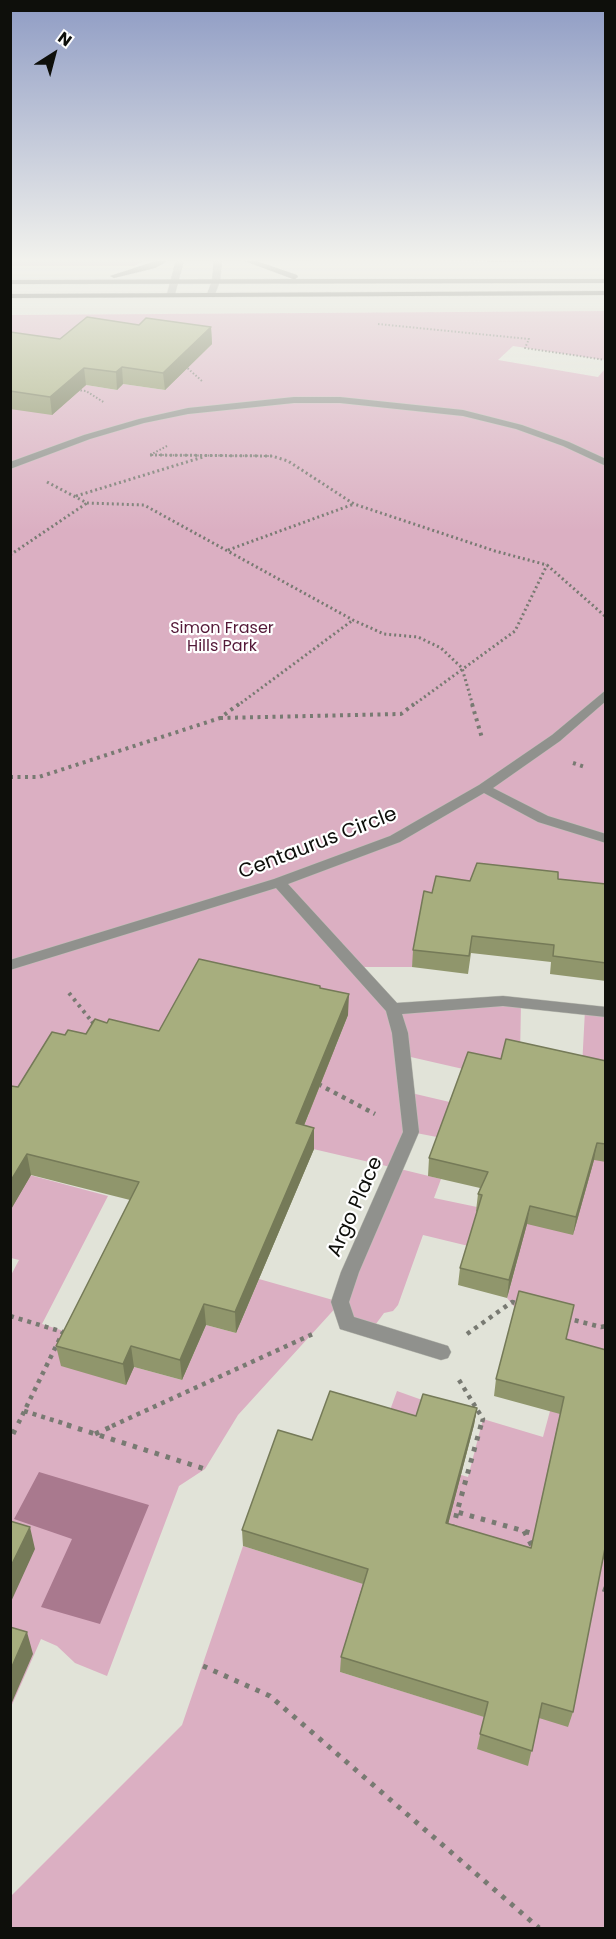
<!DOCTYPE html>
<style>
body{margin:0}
#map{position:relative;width:616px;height:1939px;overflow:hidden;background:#e1e3d8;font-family:Poppins,sans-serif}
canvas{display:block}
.frame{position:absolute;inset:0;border:12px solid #0e0f0b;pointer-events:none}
.north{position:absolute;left:24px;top:24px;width:60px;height:60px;-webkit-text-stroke:4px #fff;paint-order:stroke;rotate:36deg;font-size:16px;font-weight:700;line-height:24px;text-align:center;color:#0e0f0b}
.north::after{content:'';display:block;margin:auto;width:21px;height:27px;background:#0e0f0b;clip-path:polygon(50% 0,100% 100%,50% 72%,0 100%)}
</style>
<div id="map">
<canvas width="616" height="1939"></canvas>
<div class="frame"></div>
<div class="north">N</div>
</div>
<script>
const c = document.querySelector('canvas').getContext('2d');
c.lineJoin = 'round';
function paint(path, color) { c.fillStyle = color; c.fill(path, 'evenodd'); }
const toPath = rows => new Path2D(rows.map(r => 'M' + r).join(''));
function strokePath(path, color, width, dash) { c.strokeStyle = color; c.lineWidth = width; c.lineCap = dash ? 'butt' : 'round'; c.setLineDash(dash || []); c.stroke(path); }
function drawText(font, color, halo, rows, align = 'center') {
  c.font = font + ' Poppins,sans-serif'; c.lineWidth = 4.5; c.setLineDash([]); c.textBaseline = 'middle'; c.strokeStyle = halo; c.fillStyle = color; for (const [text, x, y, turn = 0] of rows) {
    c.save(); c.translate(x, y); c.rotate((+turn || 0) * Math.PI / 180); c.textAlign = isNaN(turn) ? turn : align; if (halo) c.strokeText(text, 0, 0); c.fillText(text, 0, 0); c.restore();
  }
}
paint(toPath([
 [11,260,144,260,135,266,11,266],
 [310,260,605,260,606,262,314,261],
 [605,311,605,360,513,346,498,360,598,377,605,369,605,902,423,909,412,967,355,967,393,1009,521,1003,520,1056,582,1067,585,1010,605,1012,605,1928,11,1928,11,1896,182,1725,243,1546,367,1585,340,1672,485,1717,528,1766,394,1524,385,1424,397,1391,425,1401,407,1459,468,1477,483,1419,543,1437,550,1411,516,1309,507,1298,518,1258,423,1235,398,1305,393,1311,384,1313,370,1332,347,1323,340,1303,238,1415,205,1469,179,1486,107,1676,75,1663,57,1646,41,1639,11,1707,10,1277,19,1260,11,1258,11,1170,108,1196,42,1324,76,1335,134,1367,182,1380,206,1325,236,1333,259,1279,340,1302,395,1168,296,1145,309,1114,297,1111,324,1045,335,1048,348,1015,167,1043,11,1115,11,409,67,382,117,390,123,384,165,390,181,373,11,349,11,315],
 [402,1055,498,1077,591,1169,573,1234,476,1211,477,1207,434,1198,441,1179,396,1168,411,1132,442,1138,488,1111,407,1092]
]), '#dbafc2');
paint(toPath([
 [39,1472,149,1505,100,1624,41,1607,72,1539,14,1519]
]), '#a9798e');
const minor = toPath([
 [176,260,184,260,175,294,171,296,167,294,176,260],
 [214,260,222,260,220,281,215,294,211,296,207,294,212,281,214,260],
 [294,397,340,397,463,410,522,425,569,442,606,459,606,466,563,446,516,429,463,416,340,403,294,403,188,414,144,423,90,439,10,469,10,462,84,435,139,419,188,408,294,397],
 [606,690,606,701,560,741,493,788,548,816,606,834,606,843,538,822,484,793,400,842,288,884,397,1003,503,996,606,1007,606,1017,503,1006,402,1014,408,1033,419,1132,359,1272,349,1302,354,1317,448,1346,451,1352,448,1358,441,1360,340,1329,331,1302,341,1272,403,1132,392,1033,386,1011,276,888,10,970,10,960,274,879,390,836,479,785,552,735,606,690]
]);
const major = toPath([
 [159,260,169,260,155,268,114,278,110,276,159,260],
 [242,260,253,260,297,275,298,277,295,279,606,279,606,283,10,284,10,280,293,279,242,260],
 [606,291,606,295,10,298,10,294,606,291]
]);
strokePath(minor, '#bfc1b7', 1);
strokePath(major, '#bfc1b7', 1);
strokePath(toPath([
 [378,324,529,339,525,348,606,360],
 [185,366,202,381],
 [77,390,86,391,105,403],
 [167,446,150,455,274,456]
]), '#787a72', 2, [1.5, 2]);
strokePath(toPath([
 [150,455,272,456,288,461,354,504,495,551,547,565,606,617],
 [47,482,87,503,144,505,353,620,384,634,418,637,441,648,462,668,473,706],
 [76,496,203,457],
 [228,550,354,504],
 [10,555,87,503],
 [237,706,353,620],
 [412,706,515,631,547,565]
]), '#787a72', 3, [2, 3]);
strokePath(toPath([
 [472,704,482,738],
 [220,718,401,714,414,704],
 [573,763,585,767],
 [10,777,39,777,220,718,239,704],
 [69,993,93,1023]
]), '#787a72', 4, [3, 4.5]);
strokePath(toPath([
 [92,1021,96,1027],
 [318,1084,375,1114],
 [10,1316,63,1332,17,1426],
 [566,1318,601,1327,606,1326],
 [467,1334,512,1302,519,1304],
 [459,1380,483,1419,481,1426],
 [24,1411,72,1426],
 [112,1426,315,1333]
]), '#787a72', 4.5, [4, 5]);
strokePath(toPath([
 [67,1425,205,1469],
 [481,1425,457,1512,538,1535],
 [13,1434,17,1425],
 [95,1434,115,1425],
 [453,1529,457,1512],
 [524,1531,533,1548],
 [592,1585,606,1590],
 [203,1666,270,1696,539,1928]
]), '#787a72', 5, [4.5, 7]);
paint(minor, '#90918d');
paint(major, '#4f5049');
paint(toPath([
 [139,325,211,327,212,344,165,390,123,384,117,390,86,385,52,415,10,409,10,332,60,339],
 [558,879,606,884,606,981,550,974,551,962,471,953,468,974,412,967,413,950,432,893,470,881],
 [320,986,320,988,348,1015,304,1126,314,1128,314,1149,236,1333,206,1325,182,1380,134,1367,126,1385,61,1366,56,1346,130,1200,31,1175,10,1211,18,1087,65,1035,86,1034,107,1023,159,1031],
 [501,1059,606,1061,606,1162,594,1160,573,1235,527,1224,507,1298,458,1285,460,1268,477,1212,476,1211,478,1194,480,1188,428,1176,429,1158],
 [566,1339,606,1350,606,1560,602,1559,573,1712,568,1727,539,1718,528,1766,477,1749,484,1717,340,1672,341,1657,363,1584,243,1546,242,1530,312,1440,416,1416,477,1408,474,1425,448,1524,531,1548,560,1414,494,1396,496,1379]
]), '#90966c');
paint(toPath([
 [211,327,212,344,165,390,163,373],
 [122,367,123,384,117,390,116,372],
 [84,368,86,385,52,415,50,397],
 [349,994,348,1015,296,1145,296,1123],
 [314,1128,314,1149,236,1333,235,1312],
 [597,1143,594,1160,573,1235,576,1217],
 [27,1154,31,1175,10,1211,10,1182],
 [530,1206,527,1224,507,1298,509,1280],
 [204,1304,206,1325,182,1380,180,1360],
 [131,1346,134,1367,126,1385,123,1364],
 [477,1408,474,1425,444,1540,446,1523],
 [30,1527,35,1549,10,1604,10,1568],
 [27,1632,33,1654,10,1707,10,1671]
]), '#757a58');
const building = toPath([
 [87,317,139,325,146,318,211,327,163,373,122,367,116,372,84,368,50,397,10,391,10,332,60,339,87,317],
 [477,863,558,872,558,879,606,884,606,963,553,956,554,945,472,936,469,956,413,950,424,891,432,893,436,876,470,881,477,863],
 [199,959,320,986,320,988,349,994,296,1123,314,1128,235,1312,204,1304,180,1360,131,1346,123,1364,56,1346,139,1182,27,1154,10,1182,10,1086,11,1086,18,1087,52,1032,65,1035,68,1030,86,1034,95,1019,107,1023,109,1019,159,1031,199,959],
 [506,1039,606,1061,606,1144,597,1143,576,1217,530,1206,509,1280,460,1268,482,1195,478,1194,488,1172,429,1158,468,1052,501,1059,506,1039],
 [519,1291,574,1305,566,1339,606,1350,606,1543,573,1712,542,1703,532,1751,480,1734,488,1702,341,1657,368,1569,242,1530,278,1430,312,1440,330,1391,416,1416,423,1394,477,1408,446,1523,531,1548,564,1397,496,1379,519,1291],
 [10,1521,30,1527,10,1568,10,1521],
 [10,1627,27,1632,10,1671,10,1627]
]);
paint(building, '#a7ae7e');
strokePath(building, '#757a58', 1.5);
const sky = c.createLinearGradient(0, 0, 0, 531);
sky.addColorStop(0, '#8f9cc4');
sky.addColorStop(0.49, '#f2f2ed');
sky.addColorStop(1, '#f2f2ed00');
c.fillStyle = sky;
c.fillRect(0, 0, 616, 531);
drawText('16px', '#541938', '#fff', [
 ["Simon Fraser",222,629],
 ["Hills Park",222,647]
]);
drawText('20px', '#0e0f0b', '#fff', [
 ["Centaurus Circle",318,844,-21],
 ["Argo Place",356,1207,-66]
]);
</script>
